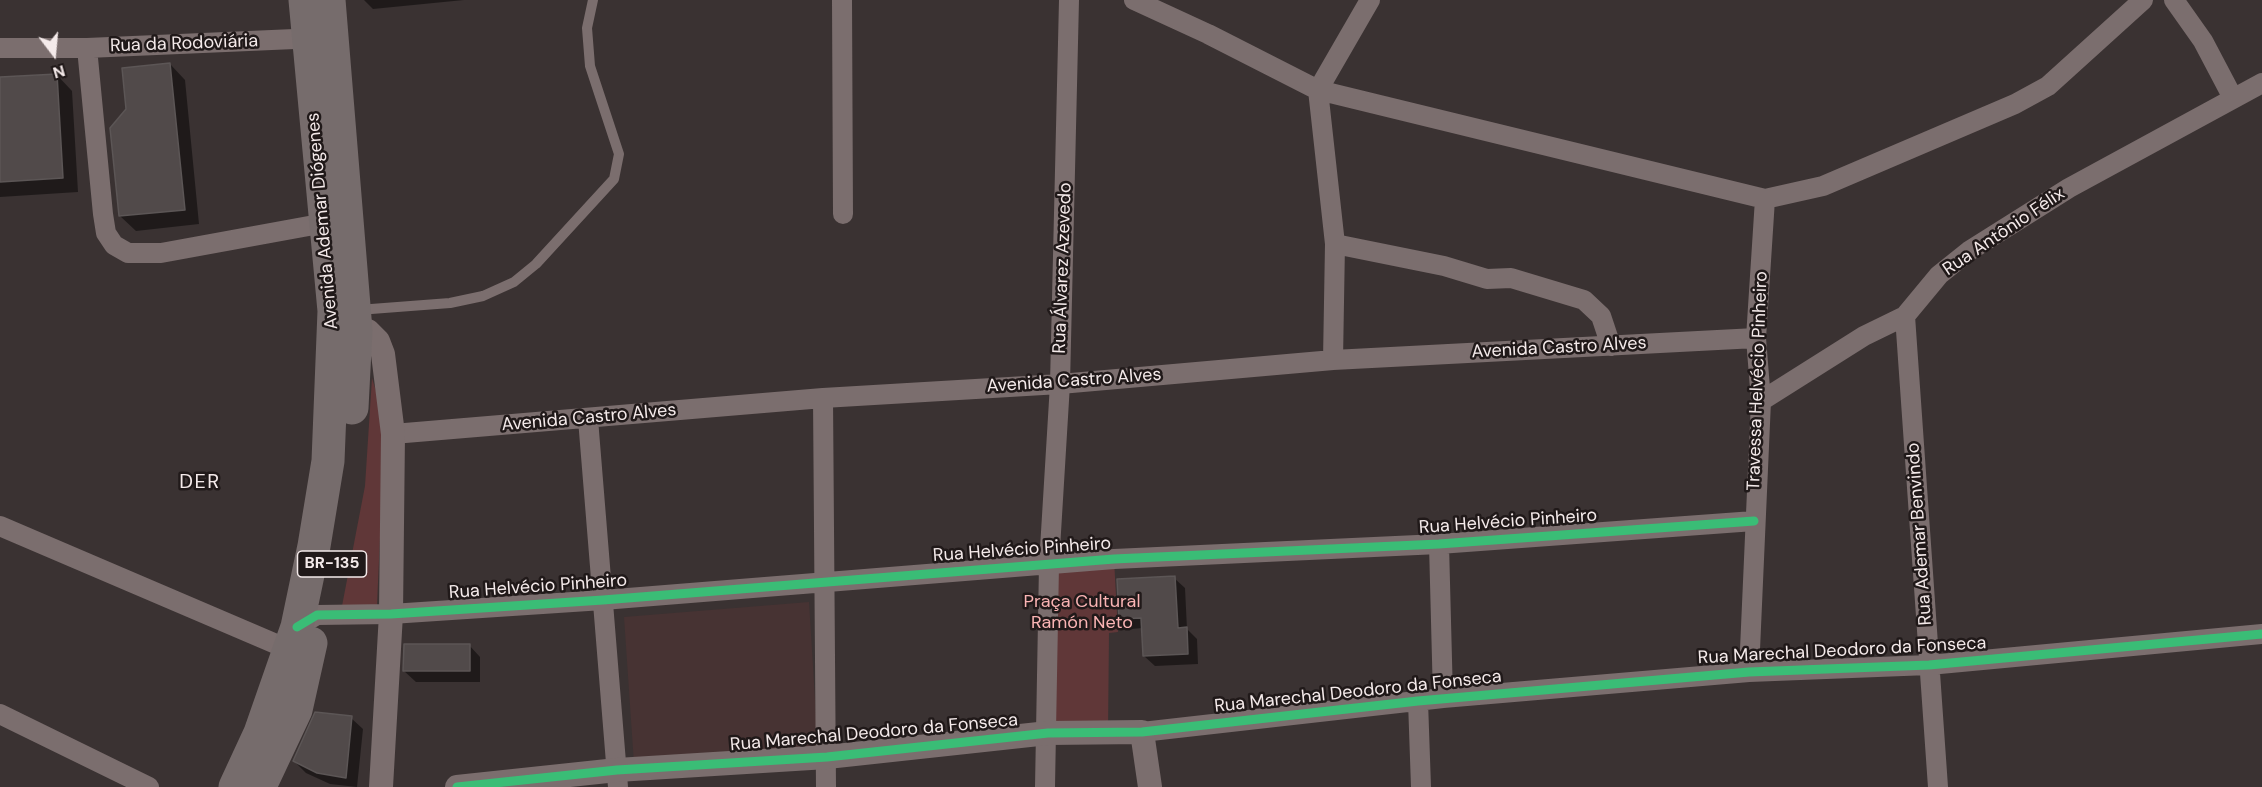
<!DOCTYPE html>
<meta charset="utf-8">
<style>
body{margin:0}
#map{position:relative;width:2262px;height:787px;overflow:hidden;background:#3a3232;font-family:"DM Sans",sans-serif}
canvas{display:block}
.north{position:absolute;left:24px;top:24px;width:60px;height:60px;-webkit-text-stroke:4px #201919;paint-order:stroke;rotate:164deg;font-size:16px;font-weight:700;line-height:24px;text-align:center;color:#f4eaea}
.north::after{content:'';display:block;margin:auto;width:21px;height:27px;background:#f4eaea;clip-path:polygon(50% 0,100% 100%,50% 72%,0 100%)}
</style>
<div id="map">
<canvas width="2262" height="787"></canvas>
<div class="north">N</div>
</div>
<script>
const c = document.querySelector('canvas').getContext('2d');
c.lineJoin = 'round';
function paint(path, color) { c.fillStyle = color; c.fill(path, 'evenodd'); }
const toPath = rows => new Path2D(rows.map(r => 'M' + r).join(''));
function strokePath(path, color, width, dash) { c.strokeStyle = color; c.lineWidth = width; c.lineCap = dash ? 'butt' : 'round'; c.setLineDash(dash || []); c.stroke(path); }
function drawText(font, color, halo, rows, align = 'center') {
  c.font = font + ' "DM Sans",sans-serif'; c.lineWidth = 5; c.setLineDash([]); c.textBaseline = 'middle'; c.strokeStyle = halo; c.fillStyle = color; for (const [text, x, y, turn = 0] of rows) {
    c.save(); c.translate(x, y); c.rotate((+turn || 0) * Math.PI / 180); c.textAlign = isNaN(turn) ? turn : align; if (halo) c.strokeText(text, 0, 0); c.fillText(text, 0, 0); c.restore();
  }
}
paint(toPath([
 [809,602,818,747,634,764,624,617]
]), '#473333');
paint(toPath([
 [372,378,379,401,384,447,377,605,342,606,365,486],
 [1114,559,1118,632,1109,633,1108,732,1048,733,1049,565]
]), '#603738');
paint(toPath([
 [364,0,464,0,373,9],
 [170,64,185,80,199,224,136,231,120,216],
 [57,75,72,91,78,192,0,197,0,79],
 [1174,578,1185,588,1187,629,1197,639,1198,664,1155,666,1144,656,1143,628,1131,629,1120,618],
 [469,645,480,657,480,682,416,682,404,671],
 [351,718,363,729,357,787,330,784,306,773,294,761]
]), '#0007');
const building = toPath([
 [170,63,185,210,119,216,110,128,126,109,122,68,170,63],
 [57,74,63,178,0,182,0,77,57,74],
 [1175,576,1178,628,1187,627,1188,654,1143,656,1141,618,1119,619,1117,579,1175,576],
 [404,644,470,644,470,671,403,671,404,644],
 [315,712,352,716,346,778,317,773,293,761,315,712]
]);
paint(building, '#514a4a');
strokePath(building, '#5c5656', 1.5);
strokePath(toPath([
 [358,310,450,303,483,296,514,282,536,264,614,179,619,154,590,66,587,28,593,0]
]), '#7b6e6e', 10);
strokePath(toPath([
 [842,0,843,214],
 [1134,0,1208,34,1318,90,1765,199,1823,186,2015,104,2048,86,2143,0],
 [2174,0,2203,41,2233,98],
 [0,48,87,48,318,38],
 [87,48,103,214,106,233,114,245,128,253,161,253,336,221],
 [1335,244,1444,266,1487,279,1511,278,1584,300,1601,316,1611,346],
 [1905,316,1938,787],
 [1333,360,1335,244,1318,90,1370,0],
 [823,398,826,787],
 [1761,401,1864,336,1905,316,1939,275,1969,251,2069,188,2262,83],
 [588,419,618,787],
 [393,434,823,398,1060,384,1333,360,1756,338],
 [0,526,290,650],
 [1439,544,1443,698],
 [297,627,317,615,391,614,603,600,1114,559,1439,544,1754,521],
 [1749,672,1761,401,1756,338,1765,199],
 [1418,701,1421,787],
 [0,714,149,787],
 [1142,732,1443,698,1749,672,1929,665,2262,634],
 [1045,787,1049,565,1060,384,1069,0]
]), '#7b6e6e', 20);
strokePath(toPath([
 [341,331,368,331,378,341,383,354,393,434,391,614,381,787],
 [457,787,617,770,827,757,1048,733,1142,732,1150,787]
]), '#7b6e6e', 24);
strokePath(toPath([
 [329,0,356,330,352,408],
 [264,778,296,710,311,643],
 [235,787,260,733,297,627,314,546,328,461,334,311,305,0]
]), '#766c6c', 33);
strokePath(toPath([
 [297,627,317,615,391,614,603,600,1114,559,1439,544,1754,521],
 [457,787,617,770,827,757,1048,733,1142,732,1418,701,1749,672,1929,665,2262,634]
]), '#3abd76', 9);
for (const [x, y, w] of [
 [332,564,69]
]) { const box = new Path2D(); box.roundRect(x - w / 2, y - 13, w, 26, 4.5); c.fillStyle = '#201919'; c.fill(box); strokePath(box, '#f4eaea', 1.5); }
drawText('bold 16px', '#f4eaea', null, [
 ["BR-135",332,564]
]);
drawText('18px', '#f4eaea', '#201919', [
 ["Rua da Rodoviária",184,44,-2],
 ["Avenida Ademar Diógenes",323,221,-95],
 ["Rua Antônio Félix",2004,232,-34],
 ["Rua Álvarez Azevedo",1063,268,-88],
 ["Avenida Castro Alves",1559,348,-3],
 ["Avenida Castro Alves",1074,381,-4],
 ["Travessa Helvécio Pinheiro",1758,381,-88],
 ["Avenida Castro Alves",589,418,-5],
 ["Rua Helvécio Pinheiro",1508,522,-4],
 ["Rua Ademar Benvindo",1920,534,-94],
 ["Rua Helvécio Pinheiro",1022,550,-4],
 ["Rua Helvécio Pinheiro",538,587,-4],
 ["Rua Marechal Deodoro da Fonseca",1842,651,-3],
 ["Rua Marechal Deodoro da Fonseca",1358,692,-6],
 ["Rua Marechal Deodoro da Fonseca",874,733,-5]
]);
drawText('18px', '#fab4b4', '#201919', [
 ["Praça Cultural",1082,602],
 ["Ramón Neto",1082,623]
]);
c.letterSpacing = '1.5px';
drawText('20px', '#f4eaea', '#201919', [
 ["DER",200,483]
]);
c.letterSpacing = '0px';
</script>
